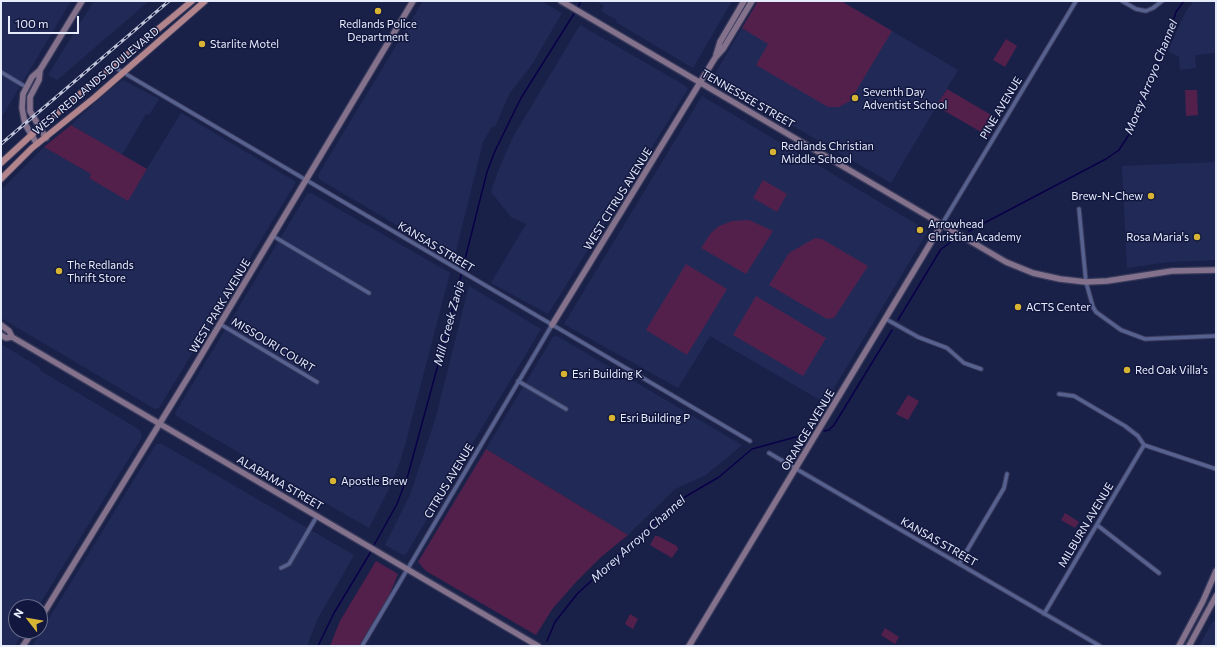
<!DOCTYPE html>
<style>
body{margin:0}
#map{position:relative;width:1217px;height:647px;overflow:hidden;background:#1a2149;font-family:Commissioner,sans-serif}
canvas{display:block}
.frame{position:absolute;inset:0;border:2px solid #e7ecfc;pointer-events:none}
.north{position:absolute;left:8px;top:599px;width:40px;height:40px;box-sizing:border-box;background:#11173e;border:1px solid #676c8a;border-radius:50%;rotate:301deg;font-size:11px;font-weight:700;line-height:16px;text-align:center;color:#e7ecfc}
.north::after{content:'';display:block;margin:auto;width:14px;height:18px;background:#d8b434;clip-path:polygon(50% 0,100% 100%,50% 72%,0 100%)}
.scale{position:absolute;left:8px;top:16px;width:71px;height:18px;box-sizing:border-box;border:2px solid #e7ecfc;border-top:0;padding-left:5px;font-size:12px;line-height:14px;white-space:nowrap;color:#e7ecfc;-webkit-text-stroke:3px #11173e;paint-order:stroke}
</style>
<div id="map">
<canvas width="1217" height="647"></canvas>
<div class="frame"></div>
<div class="north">N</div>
<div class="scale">100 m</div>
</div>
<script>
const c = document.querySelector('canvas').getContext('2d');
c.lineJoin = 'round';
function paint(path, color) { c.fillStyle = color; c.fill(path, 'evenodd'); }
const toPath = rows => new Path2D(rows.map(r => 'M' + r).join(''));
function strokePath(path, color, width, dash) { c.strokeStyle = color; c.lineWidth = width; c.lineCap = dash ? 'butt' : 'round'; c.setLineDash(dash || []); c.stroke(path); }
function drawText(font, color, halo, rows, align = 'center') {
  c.font = font + ' Commissioner,sans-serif'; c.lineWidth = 3; c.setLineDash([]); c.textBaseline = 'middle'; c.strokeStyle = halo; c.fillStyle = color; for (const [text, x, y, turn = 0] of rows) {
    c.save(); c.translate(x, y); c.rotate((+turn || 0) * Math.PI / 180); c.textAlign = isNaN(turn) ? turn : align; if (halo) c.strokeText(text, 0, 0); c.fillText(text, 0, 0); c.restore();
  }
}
paint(toPath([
 [1,1,71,1,1,118],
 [94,1,149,1,57,80,48,75],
 [423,1,541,1,562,13,531,66,509,94,495,127,492,126,483,142,454,259,319,179,318,175],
 [596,1,732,1,693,68,616,22,617,20,601,11,604,6],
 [758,1,841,1,958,70,891,183,712,79],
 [1194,1,1216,1,1216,53,1195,55,1196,68,1180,70,1179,57,1168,51,1186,11],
 [580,25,686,86,688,89,548,314,491,283,526,224,511,217,491,192,498,171,513,137],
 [123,80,159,99,149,115,146,114,122,155,71,125,108,91],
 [702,96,928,231,825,403,710,336,678,388,564,324],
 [181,113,296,182,159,408,155,409,1,318,1,190,44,147,91,174,89,178,128,200],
 [1216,162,1216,260,1168,262,1127,268,1122,166],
 [311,193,450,273,402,456,392,483,369,528,176,416,175,413,307,194],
 [469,286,541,329,406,554,403,555,385,545,410,495,435,420],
 [557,336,742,445,706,475,675,489,628,535,486,449,553,337],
 [1,344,39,367,41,371,140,430,142,437,38,607,16,607,16,631,24,631,15,646,1,646],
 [156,444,162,444,354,555,317,620,307,646,32,646],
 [1213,621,1216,622,1216,646,1199,646]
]), '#212a57');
paint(toPath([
 [758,1,841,1,892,31,850,101,839,107,828,107,756,65,768,44,742,28],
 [1006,39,1017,46,1005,67,993,60],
 [947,89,998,119,988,136,936,106],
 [1185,90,1197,90,1198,115,1186,116],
 [71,125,147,169,128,201,89,178,91,174,44,147],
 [763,180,787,194,777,212,753,198],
 [749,220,773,231,746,274,701,248,711,233,719,226,732,221],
 [815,238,822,239,868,266,834,318,827,319,769,285,789,253],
 [686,264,727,289,687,355,646,330],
 [756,296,826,338,803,376,733,335],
 [908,395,919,401,908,420,896,414],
 [486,449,628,535,601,557,576,582,553,608,536,635,426,571,418,562],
 [1065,513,1079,522,1075,528,1061,520],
 [655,536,658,536,677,546,678,549,672,558,650,545],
 [376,561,398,574,388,598,359,646,330,646,340,621],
 [630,614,638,619,633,629,625,624],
 [885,628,899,637,895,644,881,635]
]), '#53204c');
strokePath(toPath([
 [577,9,581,1],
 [969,231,1106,159,1119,150,1130,133,1167,40,1176,12,1184,1],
 [898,320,941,249,951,242],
 [824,431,829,430,834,425,892,330],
 [373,547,397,504,408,475,445,339,487,172,495,151,521,98,575,12],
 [547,641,555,622,577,594,678,501,719,477,752,449,814,432],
 [318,646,334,613,372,550]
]), '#090048', 1.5);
const street = toPath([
 [1122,1,1136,9,1146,11,1153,8,1162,1],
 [114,67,750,441],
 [1,72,26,87],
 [1079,209,1086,282,1093,307,1096,312,1121,330,1145,339,1216,336],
 [942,224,1076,1],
 [273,236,369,293],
 [886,319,918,337,947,348,964,363,981,369],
 [220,324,317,382],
 [518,381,566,409],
 [1059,394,1074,396,1125,426,1138,436,1144,445],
 [1144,445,1216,469],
 [769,453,1100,646],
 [1097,525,1159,573],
 [959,564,1004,488,1007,474],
 [281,568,289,564,317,516],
 [1044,614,1144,445],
 [362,646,552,325]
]);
const secondary = toPath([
 [561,1,1006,262,1033,273,1060,279,1086,282,1107,281,1172,271,1216,270],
 [716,55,720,42,744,1],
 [40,70,39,80,30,97,30,111,46,138],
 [37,144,25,124,22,108,23,94,32,77,40,70,82,1],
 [1,325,9,331,12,337,538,646],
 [552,325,715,58,723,49,752,1],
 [1,335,6,338,12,337],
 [40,619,190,374,413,1],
 [23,646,33,631],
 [689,646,942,224],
 [1179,646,1203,601,1216,571],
 [1189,646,1216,596]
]);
const primary = toPath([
 [1,163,39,128,192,1],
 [1,179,32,148,94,98,205,1]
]);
strokePath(street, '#383a5b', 5.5);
strokePath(secondary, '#383a5b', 8);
strokePath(primary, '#383a5b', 8);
strokePath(street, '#56618f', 3.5);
strokePath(secondary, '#84728d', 5.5);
strokePath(primary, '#b2848b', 6);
const rail = toPath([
 [1,144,169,1]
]);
strokePath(rail, '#bfc4d9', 3);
strokePath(rail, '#11173e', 1.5, [4.5]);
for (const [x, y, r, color] of [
 [378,11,4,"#d8b434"],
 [202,44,4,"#d8b434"],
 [855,98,4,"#d8b434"],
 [773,152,4,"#d8b434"],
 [1151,196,4,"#d8b434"],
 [920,230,4,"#d8b434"],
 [1197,237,4,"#d8b434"],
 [59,271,4,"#d8b434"],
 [1018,307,4,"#d8b434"],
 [1127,370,4,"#d8b434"],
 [564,374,4,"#d8b434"],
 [612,418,4,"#d8b434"],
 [333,481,4,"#d8b434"]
]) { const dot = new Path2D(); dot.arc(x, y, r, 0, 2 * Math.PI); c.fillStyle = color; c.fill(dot); strokePath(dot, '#11173e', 1.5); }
drawText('11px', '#e7ecfc', '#11173e', [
 ["Redlands Police",378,24,"center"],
 ["Department",378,37,"center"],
 ["Starlite Motel",210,44],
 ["Seventh Day",863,92],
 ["Adventist School",863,105],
 ["Redlands Christian",781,146],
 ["Middle School",781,159],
 ["Brew-N-Chew",1143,196,"right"],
 ["Arrowhead",928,224],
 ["Christian Academy",928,237],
 ["Rosa Maria's",1189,237,"right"],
 ["The Redlands",67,265],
 ["Thrift Store",67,278],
 ["ACTS Center",1026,307],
 ["Red Oak Villa's",1135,370],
 ["Esri Building K",572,374],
 ["Esri Building P",620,418],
 ["Apostle Brew",341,481]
], 'left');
drawText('11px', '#e7ecfc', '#11173e', [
 ["WEST REDLANDS BOULEVARD",96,81,-40],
 ["TENNESSEE STREET",748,99,30],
 ["PINE AVENUE",1001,108,-59],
 ["WEST CITRUS AVENUE",618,199,-58],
 ["KANSAS STREET",436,247,31],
 ["WEST PARK AVENUE",220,306,-59],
 ["MISSOURI COURT",273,345,31],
 ["ORANGE AVENUE",808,430,-59],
 ["CITRUS AVENUE",449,481,-59],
 ["ALABAMA STREET",280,483,30],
 ["MILBURN AVENUE",1086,525,-59],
 ["KANSAS STREET",939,542,30]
]);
drawText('italic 12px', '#dce3f8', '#11173e', [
 ["Morey Arroyo Channel",1151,77,-68],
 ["Mill Creek Zanja",449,323,-75],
 ["Morey Arroyo Channel",638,539,-42]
]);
</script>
